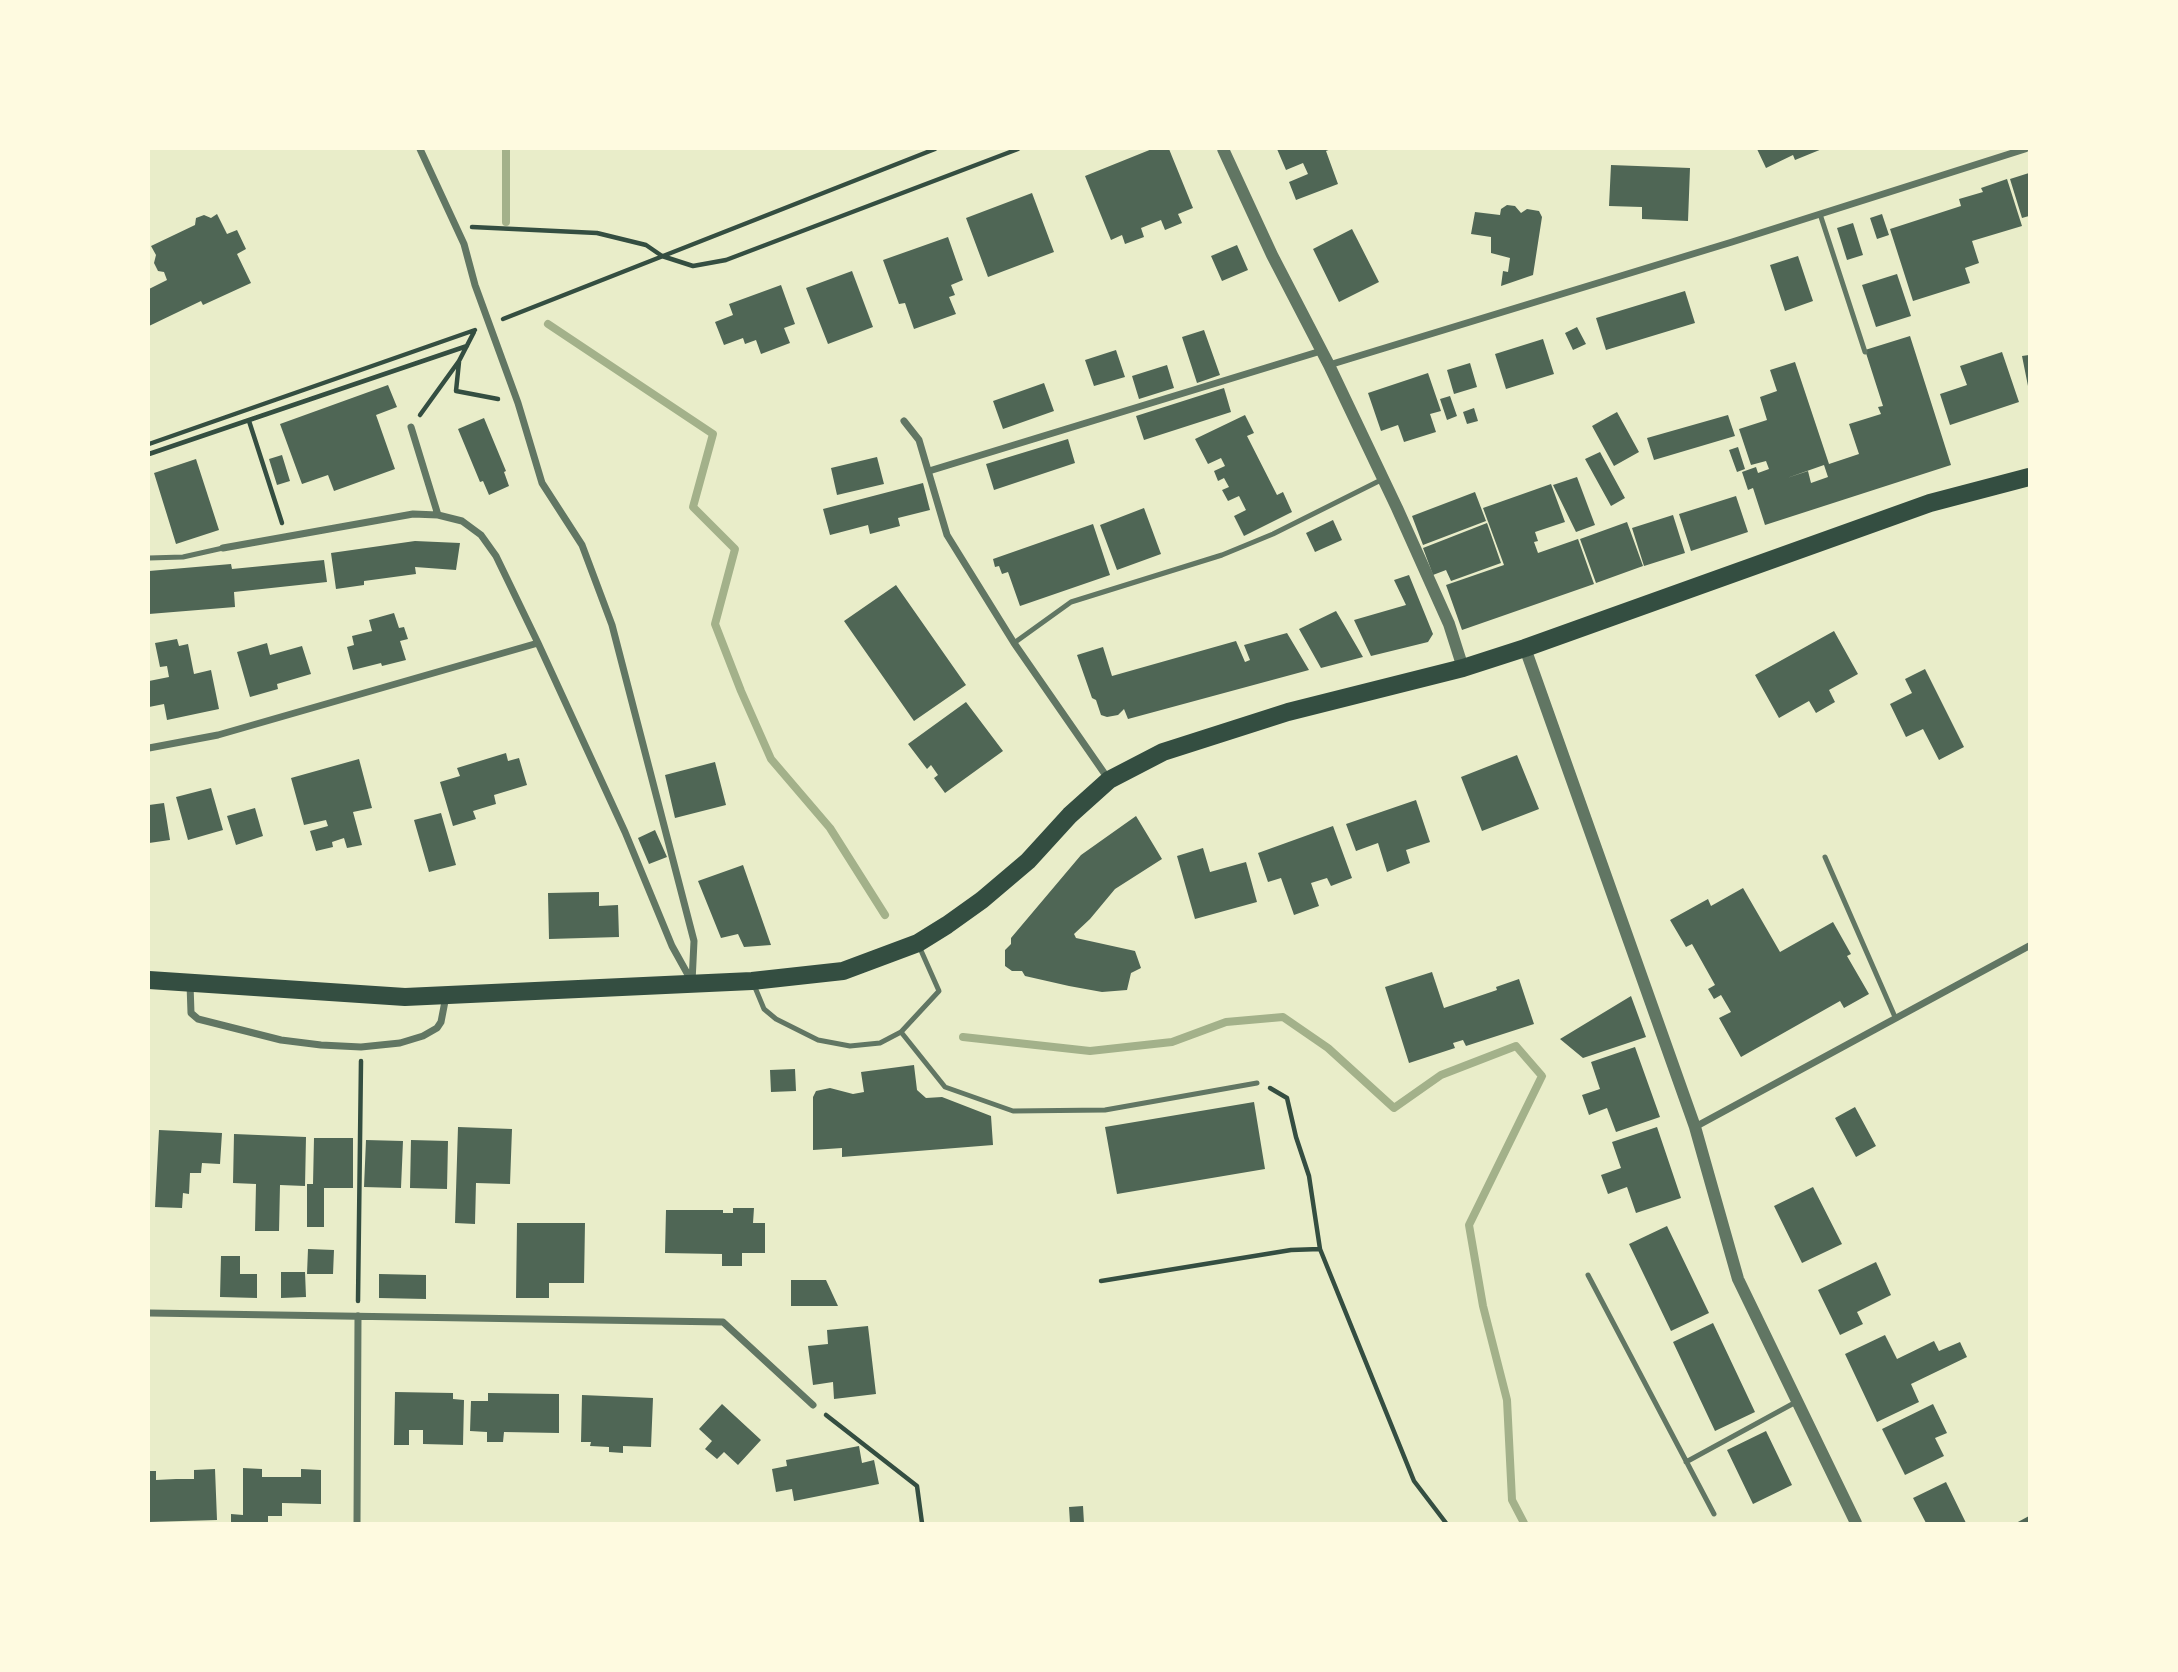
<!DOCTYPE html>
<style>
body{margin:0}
#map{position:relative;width:2178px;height:1672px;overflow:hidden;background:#e9edc9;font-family:"PT Sans",sans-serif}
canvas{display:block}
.frame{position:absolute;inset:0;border:150px solid #fefae0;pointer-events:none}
</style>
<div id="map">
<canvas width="2178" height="1672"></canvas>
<div class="frame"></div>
</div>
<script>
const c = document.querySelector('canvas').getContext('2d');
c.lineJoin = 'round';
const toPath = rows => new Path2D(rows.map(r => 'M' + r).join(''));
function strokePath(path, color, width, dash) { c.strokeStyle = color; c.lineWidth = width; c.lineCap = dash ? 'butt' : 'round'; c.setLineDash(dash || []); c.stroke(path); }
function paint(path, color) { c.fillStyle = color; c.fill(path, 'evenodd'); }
strokePath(toPath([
 [506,149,506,222],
 [548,324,713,434,693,507,735,549,715,624,741,691,771,759,830,828,885,915],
 [963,1037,1090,1051,1172,1042,1226,1022,1283,1017,1328,1048,1394,1108,1441,1075,1516,1046,1542,1076,1469,1225,1483,1306,1507,1400,1512,1500,1524,1523]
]), '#a3b18a', 8);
paint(toPath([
 [1152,149,1169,149,1193,208,1178,214,1182,223,1165,230,1161,220,1141,228,1144,237,1125,244,1122,235,1111,240,1085,176],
 [1277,149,1331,149,1326,151,1338,184,1296,200,1289,182,1308,174,1303,163,1286,170],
 [1757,149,1822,149,1795,160,1793,155,1766,168],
 [1611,165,1690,168,1688,221,1642,219,1642,207,1609,206],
 [2029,173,2029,216,2022,218,2010,179],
 [2007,179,2022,226,1972,241,1979,263,1965,268,1970,283,1913,301,1890,229,1961,206,1959,199,1983,192,1981,188],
 [1032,193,1054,252,988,277,966,218],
 [1507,205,1515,206,1521,213,1527,209,1539,211,1542,217,1533,275,1501,286,1503,271,1508,272,1510,258,1491,253,1491,237,1471,234,1475,212,1500,215,1501,209],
 [217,214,227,234,237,230,246,249,237,254,251,283,203,305,201,301,149,326,149,289,167,280,164,272,158,271,154,263,156,255,151,246,195,225,196,218,204,215,211,218],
 [1882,214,1889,235,1877,239,1870,218],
 [1853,223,1863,255,1847,260,1837,228],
 [1352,229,1379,282,1339,302,1313,249],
 [948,237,963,280,951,285,955,295,949,297,956,314,914,329,905,303,899,304,883,260],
 [1237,245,1248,270,1222,281,1211,256],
 [1798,256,1813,301,1785,311,1770,265],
 [852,271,873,327,828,344,806,288],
 [1897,274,1911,316,1876,327,1862,285],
 [781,285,795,324,784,328,790,343,761,354,756,340,745,344,743,338,724,345,715,322,733,315,729,304],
 [1685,291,1695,323,1606,350,1596,318],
 [1577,327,1586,344,1573,350,1565,333],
 [1204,330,1220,375,1197,383,1182,337],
 [1910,336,1951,465,1765,525,1753,488,1748,490,1742,472,1756,467,1758,473,1769,469,1766,461,1751,465,1739,429,1767,420,1760,397,1777,391,1770,370,1795,362,1829,464,1859,454,1849,424,1881,414,1878,407,1883,406,1865,350],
 [1824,465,1828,477,1811,483,1808,471,1787,478],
 [1543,339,1554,374,1506,389,1495,354],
 [1116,350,1125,377,1094,386,1085,360],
 [2002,352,2019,402,1950,425,1940,394,1967,385,1960,366],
 [2029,355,2029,386,2028,386,2022,356],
 [1470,363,1477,387,1454,394,1447,370],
 [1167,365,1174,388,1139,399,1132,376],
 [1428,373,1441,411,1430,414,1436,432,1404,442,1398,425,1381,431,1368,393],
 [1044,383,1054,411,1003,429,993,401],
 [388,385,397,407,376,415,395,469,334,491,328,475,302,484,280,424],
 [1224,388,1231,412,1144,440,1136,416],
 [1450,396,1457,416,1447,420,1440,399],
 [1474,408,1478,421,1467,424,1463,412],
 [1617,412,1639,452,1614,466,1592,426],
 [1245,415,1254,433,1247,436,1277,495,1283,492,1292,512,1244,536,1234,516,1246,510,1239,496,1228,501,1222,490,1229,487,1224,478,1218,481,1214,471,1225,466,1221,458,1208,464,1195,439],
 [1728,415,1735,436,1654,460,1647,438],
 [484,418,506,471,504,472,509,486,489,495,483,481,480,482,458,429],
 [1068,439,1075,463,994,490,986,464],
 [1738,447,1745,469,1737,472,1729,450],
 [1600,452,1625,498,1611,506,1585,459],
 [282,455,290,481,277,485,269,459],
 [877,457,884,484,837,495,831,468],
 [196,459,219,530,176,544,154,473],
 [1577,477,1595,525,1576,532,1553,485],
 [923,483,930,510,898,518,900,526,870,534,868,525,830,535,823,509],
 [1551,484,1565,522,1535,532,1538,541,1534,542,1538,553,1578,539,1594,584,1462,630,1446,585,1504,565,1483,508],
 [1475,492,1486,521,1423,545,1412,516],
 [1736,496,1748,532,1691,551,1679,514],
 [1144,508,1161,554,1117,570,1100,525],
 [1673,515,1685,553,1644,566,1632,528],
 [1333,520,1342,540,1315,552,1306,533],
 [1627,522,1643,566,1596,583,1580,539],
 [1487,523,1501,563,1451,581,1446,570,1433,575,1423,548],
 [1093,524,1110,575,1020,606,1008,572,1002,574,999,566,995,567,993,559],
 [415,541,460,543,456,570,415,567,416,574,364,581,364,585,336,589,331,553],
 [324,560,327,582,234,592,235,607,149,614,149,571,231,564,232,569],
 [1409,575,1433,634,1428,642,1371,656,1354,620,1406,605,1394,580],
 [896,585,966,685,914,721,844,621],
 [1336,611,1363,657,1321,668,1299,629],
 [394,613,399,628,404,627,408,639,400,641,406,660,382,666,381,663,353,670,347,647,354,645,352,636,372,631,369,620],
 [1834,631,1858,674,1829,690,1835,702,1816,713,1809,701,1779,718,1755,675],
 [1287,633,1309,670,1128,719,1124,709,1118,715,1107,717,1101,715,1096,700,1092,698,1077,655,1103,647,1112,676,1236,641,1245,662,1250,660,1244,645],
 [177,639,179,646,188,644,194,674,211,670,219,709,167,720,164,704,149,707,149,681,169,677,167,666,160,667,155,643],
 [267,643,270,655,302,646,311,674,277,684,278,689,250,697,237,652],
 [1925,669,1964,747,1939,760,1923,729,1906,737,1890,704,1912,693,1905,679],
 [966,702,1003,751,945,793,934,778,938,775,931,765,927,769,908,744],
 [506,753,508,761,519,758,527,785,494,795,496,804,473,811,476,819,453,826,440,782,460,776,457,768],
 [1517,755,1539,809,1482,831,1461,777],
 [359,759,372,808,353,812,362,845,347,848,344,838,332,842,333,847,316,851,310,831,328,826,326,820,304,825,291,778],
 [715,762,726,805,675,818,665,775],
 [211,788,223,830,188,840,176,797],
 [1416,800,1430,842,1406,850,1410,863,1387,872,1378,843,1356,851,1346,824],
 [164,803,170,840,149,843,149,805],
 [255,808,263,836,236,845,227,816],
 [441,813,456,865,429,872,414,820],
 [1136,816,1162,859,1115,889,1090,919,1074,934,1076,938,1135,951,1141,968,1131,973,1127,990,1102,992,1069,986,1025,976,1022,971,1012,971,1005,966,1005,950,1011,944,1011,938,1081,855],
 [1333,826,1352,878,1331,886,1327,878,1311,883,1319,906,1294,915,1281,878,1268,882,1258,853],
 [655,830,667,857,649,864,638,838],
 [1203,848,1210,872,1246,862,1257,902,1195,919,1177,856],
 [743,865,771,945,744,947,738,934,721,938,698,881],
 [1743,888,1780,952,1833,922,1851,954,1847,956,1869,994,1844,1008,1840,1001,1741,1057,1719,1018,1731,1012,1721,995,1714,999,1708,989,1715,985,1692,944,1686,947,1670,920,1708,899,1711,906],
 [599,892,599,906,618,905,619,937,549,939,548,893],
 [1432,972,1444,1008,1497,990,1496,987,1519,979,1534,1024,1466,1046,1463,1040,1453,1043,1455,1048,1409,1063,1385,987],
 [1631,996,1646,1037,1583,1058,1560,1039],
 [1635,1047,1660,1117,1616,1132,1607,1108,1589,1115,1582,1095,1600,1089,1591,1062],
 [914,1065,917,1090,926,1098,942,1097,991,1116,993,1145,842,1157,842,1148,813,1150,813,1097,816,1091,830,1088,853,1094,864,1092,861,1072],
 [795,1069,796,1091,771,1092,770,1070],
 [1254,1102,1265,1169,1117,1194,1105,1127],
 [1855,1107,1876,1146,1856,1157,1835,1118],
 [458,1127,512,1129,510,1184,476,1183,475,1224,455,1223],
 [1657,1127,1681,1198,1636,1213,1627,1187,1608,1194,1601,1175,1621,1168,1612,1142],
 [159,1130,222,1133,220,1164,202,1163,201,1173,190,1173,189,1194,183,1193,182,1208,155,1207],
 [234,1134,306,1137,305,1186,280,1185,279,1231,255,1231,256,1184,233,1183],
 [314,1138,353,1138,353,1188,324,1188,324,1227,307,1227,307,1184,313,1184],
 [366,1140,403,1141,401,1188,364,1187],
 [411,1140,448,1141,447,1189,410,1188],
 [1813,1187,1842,1244,1802,1263,1774,1206],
 [733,1208,754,1208,753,1223,765,1223,765,1253,742,1253,742,1266,722,1266,722,1254,665,1253,666,1210,723,1210,723,1213,733,1213],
 [517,1223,585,1223,584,1283,549,1283,549,1298,516,1298],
 [1667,1226,1709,1313,1671,1331,1629,1244],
 [308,1249,334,1250,333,1274,307,1274],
 [221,1256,240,1256,240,1274,257,1274,257,1298,220,1297],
 [1876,1262,1891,1295,1857,1312,1863,1324,1840,1335,1818,1290],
 [281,1272,305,1272,306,1297,281,1298],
 [379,1274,426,1275,426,1299,379,1298],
 [791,1280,826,1280,838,1306,791,1306],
 [1713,1323,1755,1412,1715,1431,1673,1342],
 [868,1326,876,1394,834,1399,833,1382,813,1385,808,1346,828,1344,827,1330],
 [1885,1335,1897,1359,1934,1341,1939,1351,1960,1342,1967,1357,1911,1384,1919,1402,1877,1422,1845,1354],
 [395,1392,453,1393,453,1399,464,1400,463,1445,423,1444,423,1430,409,1430,409,1445,394,1445],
 [488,1393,559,1394,559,1433,504,1432,503,1442,487,1442,487,1432,470,1431,471,1401,488,1401],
 [582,1395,653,1398,651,1447,623,1446,623,1453,609,1452,609,1447,590,1446,591,1442,581,1442],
 [722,1404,761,1440,738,1465,724,1452,717,1459,705,1449,712,1441,699,1429],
 [1933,1404,1947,1433,1935,1438,1944,1456,1905,1475,1882,1429],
 [1766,1431,1792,1485,1753,1504,1727,1450],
 [859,1446,862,1463,874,1460,879,1484,794,1501,792,1489,776,1492,772,1469,787,1466,786,1460],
 [243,1468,262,1469,262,1477,301,1477,301,1469,321,1470,321,1504,282,1503,282,1516,268,1516,268,1523,231,1523,231,1514,243,1515],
 [215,1469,217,1520,149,1522,149,1471,156,1471,156,1480,176,1479,194,1479,194,1470],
 [1946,1482,1966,1523,1926,1523,1913,1498],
 [1083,1506,1084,1523,1070,1523,1069,1507],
 [2029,1516,2029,1523,2016,1523]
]), '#4f6655');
strokePath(toPath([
 [472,227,597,233,646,245,662,256,693,266,726,260,1018,149],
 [503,319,935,149],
 [459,362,456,391,498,399],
 [420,415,459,361,474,332],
 [249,421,282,523],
 [149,444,475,330],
 [149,454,467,346],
 [1270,1088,1287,1098,1296,1137,1309,1176,1320,1249,1414,1481,1446,1523],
 [1101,1281,1291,1250,1320,1249],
 [358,1301,361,1061],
 [826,1415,917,1486,922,1523]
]), '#344e41', 4.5);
strokePath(toPath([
 [1820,214,1865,352],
 [149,558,183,557,223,548],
 [1014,643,1071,602,1222,555,1273,534,1383,479],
 [1825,857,1895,1017],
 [754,985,764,1009,776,1019,818,1040,850,1046,880,1043,901,1032,939,991,919,946],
 [901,1032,945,1087,1013,1111,1105,1110,1257,1083],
 [1588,1275,1714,1514],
 [1686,1462,1796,1402]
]), '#617663', 5);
strokePath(toPath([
 [420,149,464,244,475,285,518,403,542,483,582,545,612,625,694,941,692,982],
 [1329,365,1732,242,2025,149],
 [904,421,919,440,947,535,1014,643,1109,780],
 [411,427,438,515],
 [929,471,1321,351],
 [223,548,413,514,438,515,462,521,481,535,496,556,538,643,625,832,672,946,692,982],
 [149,748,218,735,538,643],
 [190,984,191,1013,198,1019,281,1040,321,1045,361,1047,400,1043,423,1036,437,1028,441,1022,446,996],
 [1695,1127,2029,946],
 [149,1313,723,1322,813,1405],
 [357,1523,358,1316]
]), '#617663', 7);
strokePath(toPath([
 [1223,149,1272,255,1329,365,1397,508,1449,624,1463,668],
 [1525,648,1695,1127,1738,1279,1856,1523]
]), '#617663', 12);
strokePath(toPath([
 [149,980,405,997,752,981,843,971,918,943,947,925,982,900,1028,861,1070,815,1109,780,1163,752,1288,712,1463,668,1525,648,1930,503,2029,477]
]), '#344e41', 18);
</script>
